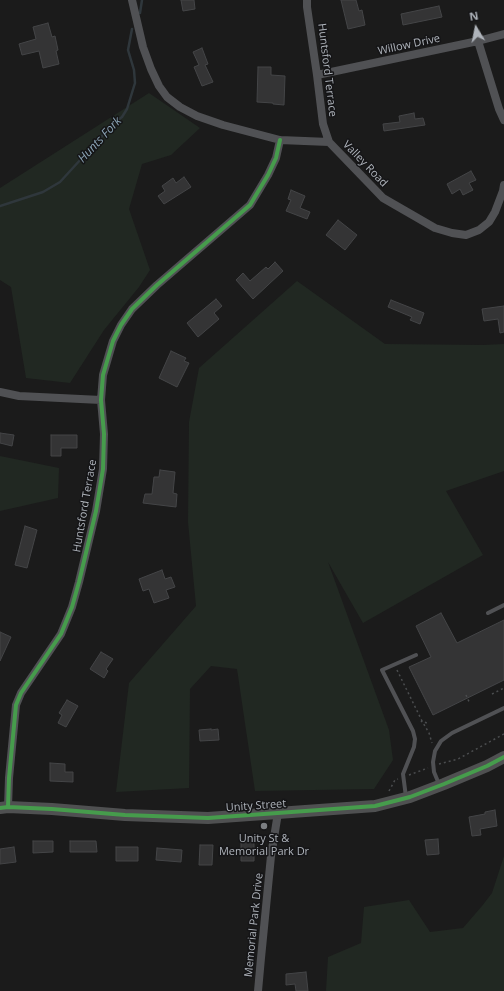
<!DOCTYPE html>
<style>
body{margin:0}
#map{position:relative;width:504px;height:991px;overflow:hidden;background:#1b1b1b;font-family:"Open Sans",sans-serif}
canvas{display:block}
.north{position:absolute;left:456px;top:8px;width:40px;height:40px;-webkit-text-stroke:3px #151517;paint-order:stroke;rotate:350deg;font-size:11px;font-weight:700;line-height:16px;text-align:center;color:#aeb3ba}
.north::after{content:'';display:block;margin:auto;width:14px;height:18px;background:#aeb3ba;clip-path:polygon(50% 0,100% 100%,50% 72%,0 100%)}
</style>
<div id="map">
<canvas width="504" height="991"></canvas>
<div class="north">N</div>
</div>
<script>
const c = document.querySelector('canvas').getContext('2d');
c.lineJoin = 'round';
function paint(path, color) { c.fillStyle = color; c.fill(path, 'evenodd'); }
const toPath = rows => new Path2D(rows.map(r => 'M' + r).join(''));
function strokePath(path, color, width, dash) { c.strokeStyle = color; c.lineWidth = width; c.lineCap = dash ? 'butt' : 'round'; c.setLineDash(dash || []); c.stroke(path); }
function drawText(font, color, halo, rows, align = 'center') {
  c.font = font + ' "Open Sans",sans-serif'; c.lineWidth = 3; c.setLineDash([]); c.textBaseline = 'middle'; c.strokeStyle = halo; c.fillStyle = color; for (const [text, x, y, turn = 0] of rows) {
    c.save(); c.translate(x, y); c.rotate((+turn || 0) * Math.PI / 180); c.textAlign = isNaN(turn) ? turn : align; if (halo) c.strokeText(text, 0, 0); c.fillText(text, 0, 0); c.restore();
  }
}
paint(toPath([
 [149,93,200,128,171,155,142,164,129,209,150,270,139,287,104,330,70,383,26,378,11,287,0,280,0,188],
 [297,281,385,344,483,345,504,344,504,471,446,491,483,555,363,623,328,562,389,730,393,760,374,789,255,791,237,669,211,666,190,689,189,788,116,792,129,683,196,606,188,522,189,422,199,368],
 [0,456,59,468,58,498,0,511],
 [504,856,504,991,326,991,328,957,361,943,364,907,409,900,430,932,463,928,482,906,492,893]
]), '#212822');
strokePath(toPath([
 [140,13,142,0],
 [0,206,43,192,60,182,114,123,122,117,127,109,135,83,134,70,128,50,132,29]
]), '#2f373c', 2.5);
const building = toPath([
 [181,0,194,0,195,9,183,11,181,0],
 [341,0,356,0,359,11,362,10,365,25,348,29,341,0],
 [439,6,442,17,403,25,401,14,439,6],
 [48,23,52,37,55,36,58,50,56,51,59,64,43,68,39,51,22,55,19,44,36,39,33,27,48,23],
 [202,48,208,64,205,65,213,82,202,86,194,67,199,65,193,52,202,48],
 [258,67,271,67,271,75,285,76,284,105,273,104,273,103,257,102,258,67],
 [414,113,415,119,423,118,425,125,384,131,383,124,400,122,399,116,414,113],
 [471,171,476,180,469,183,473,190,463,195,460,189,452,194,447,184,471,171],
 [184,177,191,187,164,204,158,196,165,191,162,186,173,178,176,183,184,177],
 [291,190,305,196,300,208,310,212,307,219,286,211,291,200,288,199,291,190],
 [338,220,357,235,345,250,326,235,338,220],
 [275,262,283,271,253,299,236,280,243,273,250,281,266,267,268,269,275,262],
 [216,299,222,306,214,313,219,319,198,337,187,323,216,299],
 [391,300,424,313,420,324,410,320,412,317,388,307,391,300],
 [504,306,504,332,500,333,498,319,484,321,482,309,504,306],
 [171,351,186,358,184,361,189,363,177,387,159,378,171,351],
 [0,433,14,435,12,446,0,443,0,433],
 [51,435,77,435,77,448,61,448,61,456,51,456,51,435],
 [160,470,175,472,173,493,177,494,176,507,143,503,145,494,152,494,154,477,159,477,160,470],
 [25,526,37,530,27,568,15,565,25,526],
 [162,570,165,579,171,577,175,587,166,590,169,598,154,603,149,589,143,591,139,579,162,570],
 [441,613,457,643,504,620,504,680,433,715,409,667,431,657,416,626,441,613],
 [0,632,11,637,0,661,0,632],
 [101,652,113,659,106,669,108,671,104,678,90,669,101,652],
 [67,700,78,706,66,727,58,723,62,715,59,713,67,700],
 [211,729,211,730,218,729,219,740,200,741,199,730,211,729],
 [50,763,65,764,65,772,73,772,73,782,50,781,50,763],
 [495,810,497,826,480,829,481,835,472,836,469,817,485,814,485,812,495,810],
 [438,839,439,854,427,855,425,840,438,839],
 [33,841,53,841,53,852,33,853,33,841],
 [70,841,96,841,97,852,70,852,70,841],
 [241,842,254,842,254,861,241,861,241,842],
 [200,845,213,845,212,865,199,865,200,845],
 [14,847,16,862,0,864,0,849,14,847],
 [116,847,138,847,138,861,116,861,116,847],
 [157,848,182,850,181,862,156,860,157,848],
 [306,972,308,991,296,991,295,984,286,985,286,974,306,972]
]);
paint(building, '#343435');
strokePath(building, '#444547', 1);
strokePath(toPath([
 [397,670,422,721,429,724],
 [492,694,504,688],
 [466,695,470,704],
 [421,722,422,721,429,733,432,743],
 [439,764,458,759,504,734],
 [409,775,428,768],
 [389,791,395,780,398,779]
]), '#4b4d4f', 1.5, [2, 3]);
strokePath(toPath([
 [488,613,504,605],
 [439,784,434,772,433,762,435,751,441,741,452,733,504,708],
 [406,797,403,774,414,747,415,739,413,731,382,670,416,655]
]), '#505154', 4);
strokePath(toPath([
 [132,0,143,47,151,69,159,86,167,97,180,107,197,116,223,125,280,140,329,142],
 [307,0,307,7,317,75,323,124,329,142,383,198,435,228,452,233,466,235,479,230,489,222,495,212,503,191,504,185],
 [478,41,499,109,504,120],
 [317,75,478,41,504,34],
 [0,392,19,396,101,400],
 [8,807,9,778,16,705,21,693,61,634,72,607,79,582,96,511,103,469,104,434,101,400,103,375,113,341,121,325,132,309,157,285,250,205,268,175,276,158,280,140],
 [258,991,261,958,271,856,278,813]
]), '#505154', 8);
strokePath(toPath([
 [0,808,8,807,52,809,125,815,208,818,375,806,410,797,444,784,487,766,504,757]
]), '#4f5051', 12);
strokePath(toPath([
 [8,807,9,778,16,705,21,693,61,634,72,607,79,582,96,511,103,469,104,434,101,400,103,375,113,341,121,325,132,309,157,285,250,205,268,175,276,158,280,140],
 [0,808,8,807,52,809,125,815,208,818,375,806,410,797,444,784,487,766,504,757]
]), '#469c4c', 4);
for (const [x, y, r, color] of [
 [264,826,4,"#7b7e82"]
]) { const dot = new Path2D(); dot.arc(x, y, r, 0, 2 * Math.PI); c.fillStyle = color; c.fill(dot); strokePath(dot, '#151517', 1.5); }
drawText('11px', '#aeb3ba', '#151517', [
 ["Willow Drive",409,45,-12],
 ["Huntsford Terrace",327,70,83],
 ["Valley Road",365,164,46],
 ["Huntsford Terrace",85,506,-80],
 ["Unity Street",256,806,-4],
 ["Memorial Park Drive",254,925,-84]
]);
drawText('11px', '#aeb3ba', '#151517', [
 ["Unity St &",264,839],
 ["Memorial Park Dr",264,852]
]);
drawText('italic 12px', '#89a1b2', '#151517', [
 ["Hunts Fork",100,140,-47]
]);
</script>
